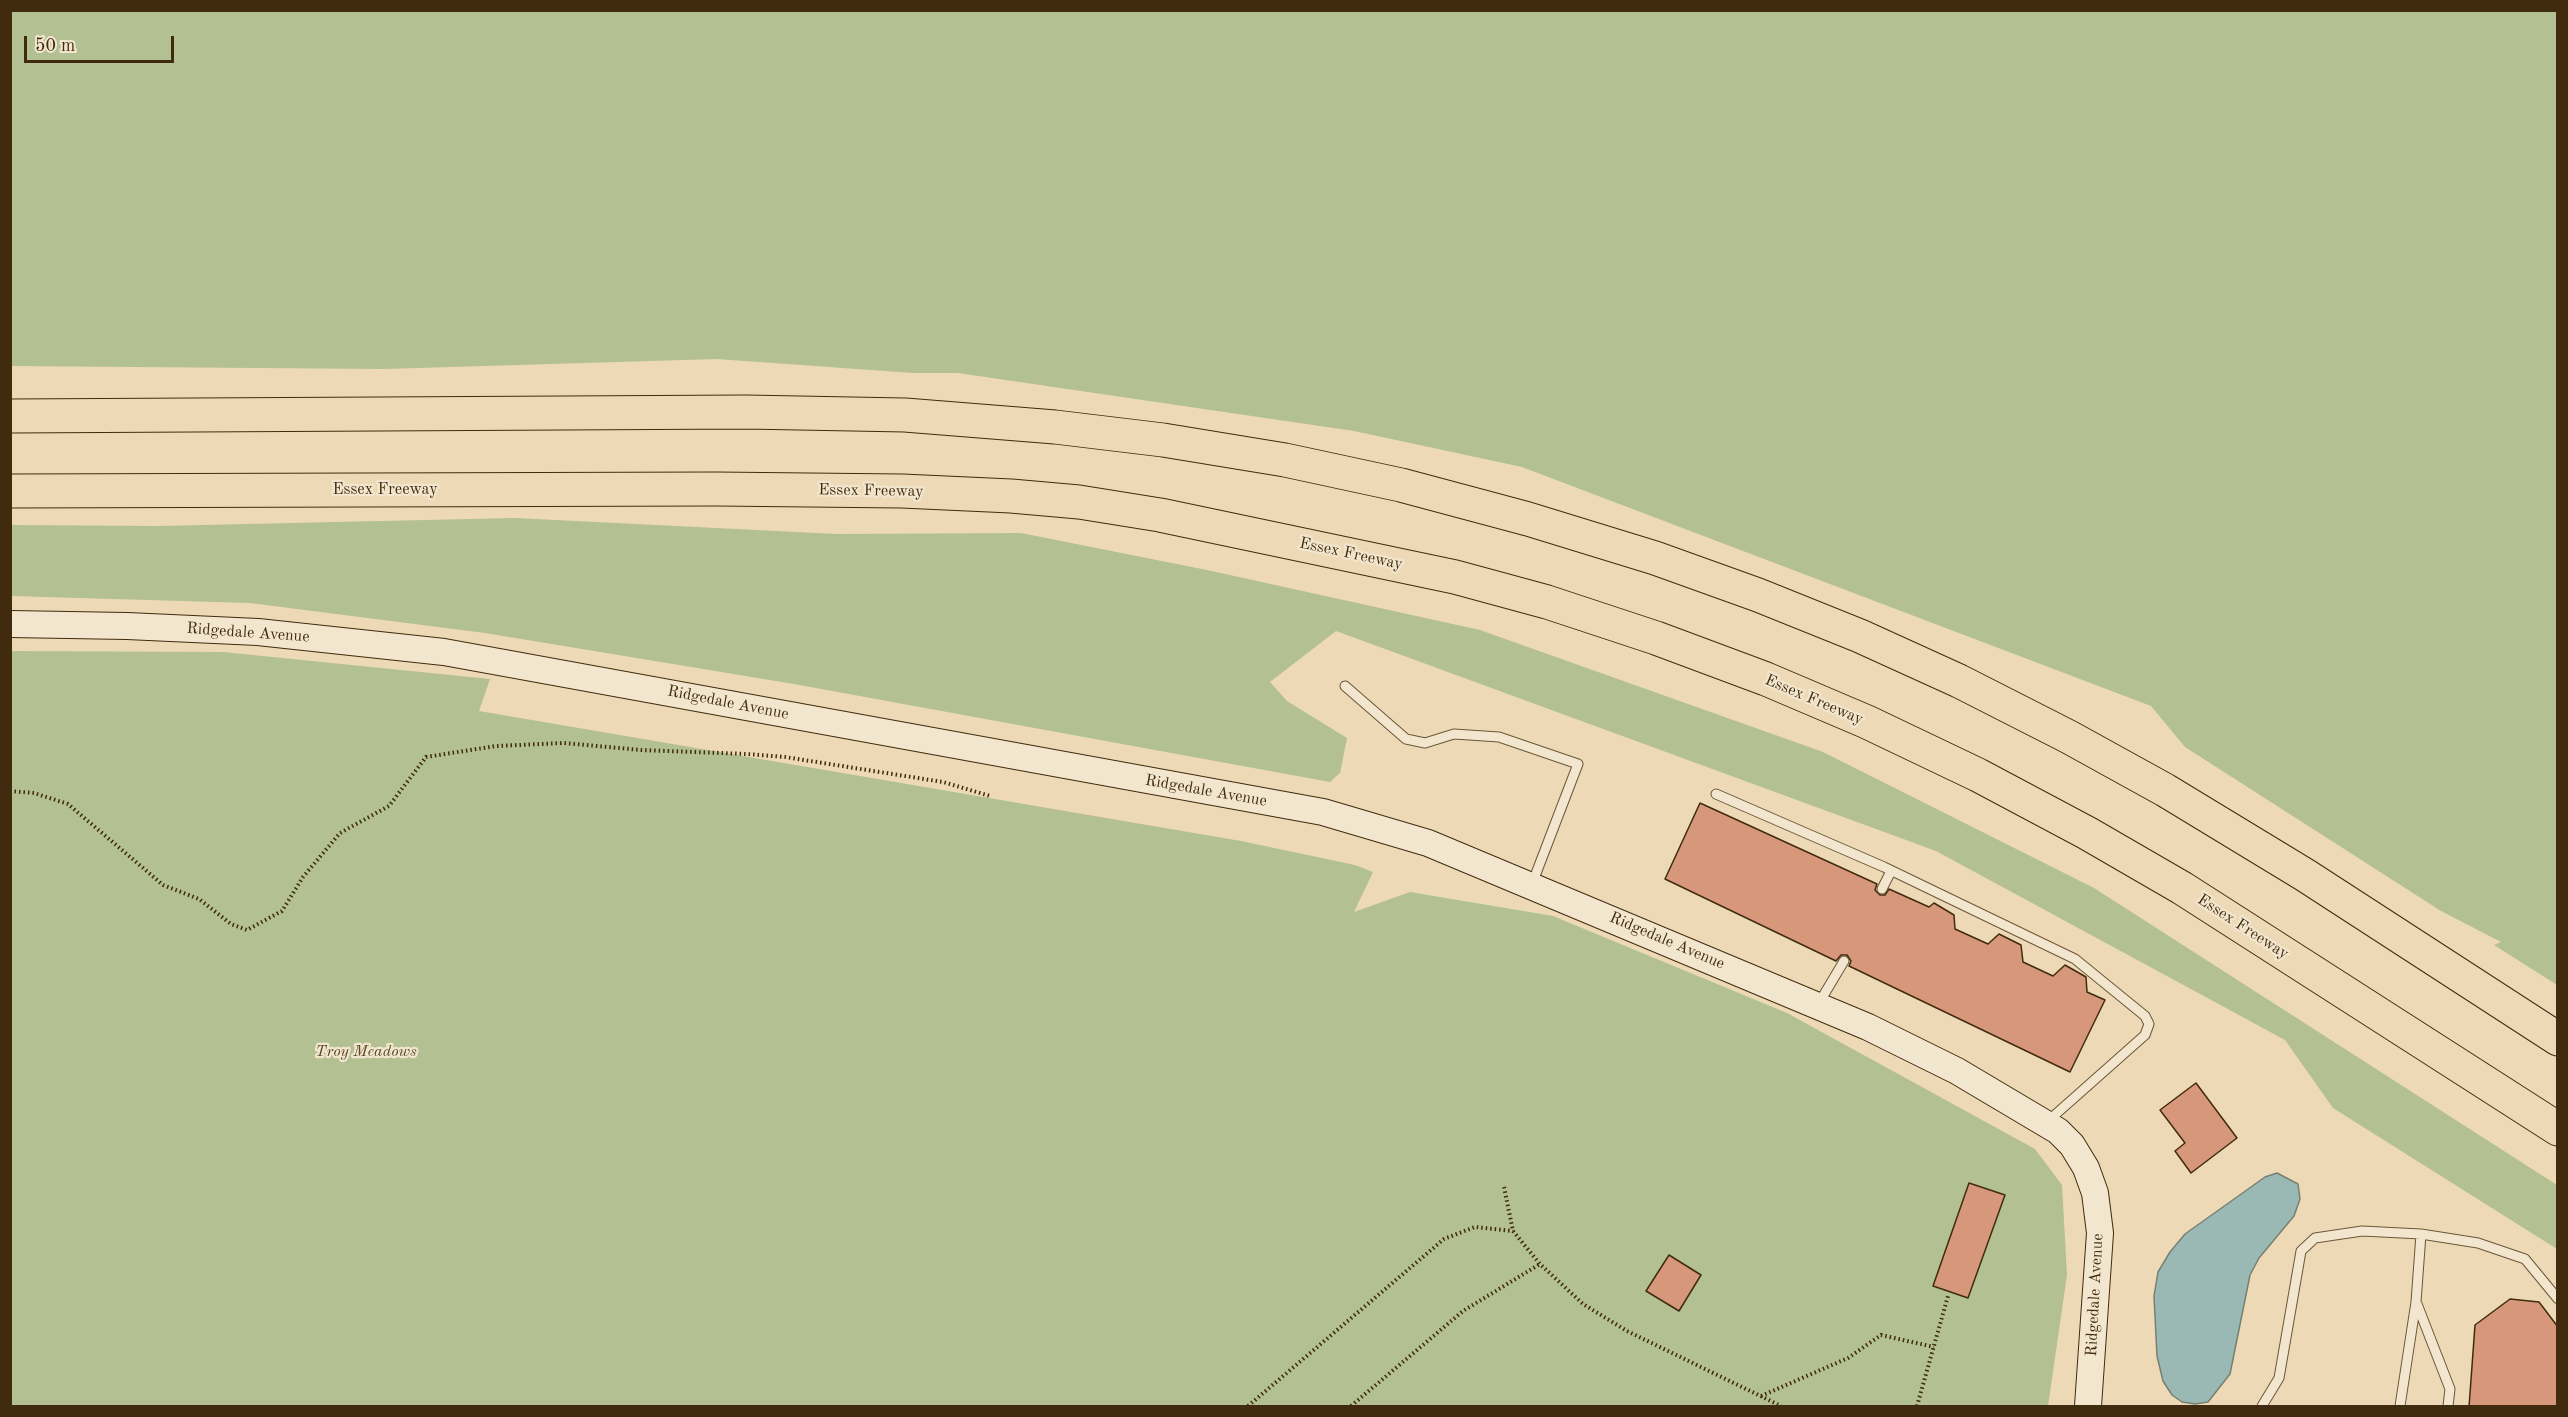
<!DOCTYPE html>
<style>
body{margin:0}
#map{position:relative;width:2568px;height:1417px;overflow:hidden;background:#edd9b5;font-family:"Old Standard TT",serif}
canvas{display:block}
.frame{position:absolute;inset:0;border:12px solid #412b0e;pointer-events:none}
.scale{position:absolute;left:24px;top:36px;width:150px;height:27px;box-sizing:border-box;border:3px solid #412b0e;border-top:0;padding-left:8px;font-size:18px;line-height:21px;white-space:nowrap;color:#412b0e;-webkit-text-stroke:4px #f3e6cf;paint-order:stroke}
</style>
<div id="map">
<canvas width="2568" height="1417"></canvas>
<div class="frame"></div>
<div class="scale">50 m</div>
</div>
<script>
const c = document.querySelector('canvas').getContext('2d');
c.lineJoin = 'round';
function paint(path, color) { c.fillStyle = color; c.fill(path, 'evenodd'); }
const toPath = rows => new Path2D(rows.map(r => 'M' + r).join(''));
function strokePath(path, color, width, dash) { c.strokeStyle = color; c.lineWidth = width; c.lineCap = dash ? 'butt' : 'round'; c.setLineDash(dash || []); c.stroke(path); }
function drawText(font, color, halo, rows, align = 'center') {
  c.font = font + ' "Old Standard TT",serif'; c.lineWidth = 4.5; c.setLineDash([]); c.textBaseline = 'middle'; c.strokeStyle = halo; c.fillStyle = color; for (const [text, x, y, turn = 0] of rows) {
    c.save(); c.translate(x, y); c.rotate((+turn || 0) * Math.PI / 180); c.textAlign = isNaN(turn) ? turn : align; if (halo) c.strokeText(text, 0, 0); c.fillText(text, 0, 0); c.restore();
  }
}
paint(toPath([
 [11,10,2557,11,2557,985,2494,945,2501,942,2441,911,2185,747,2151,706,1522,467,1354,431,958,373,913,373,717,359,384,369,11,366],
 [515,518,837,534,1021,533,1207,570,1480,630,1823,752,2094,888,2557,1185,2557,1249,2333,1108,2285,1040,1936,851,1336,631,1270,682,1287,701,1347,738,1340,773,1330,782,794,684,485,633,250,603,11,596,11,525,157,526],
 [11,651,223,652,490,679,479,711,1241,841,1355,865,1373,872,1354,912,1410,892,1553,916,1787,1013,2035,1149,2062,1185,2067,1275,2048,1406,11,1406]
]), '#b2c092');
const water = toPath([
 [2277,1173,2298,1184,2300,1199,2294,1216,2259,1258,2250,1275,2230,1374,2208,1402,2195,1404,2182,1402,2172,1395,2163,1381,2157,1356,2154,1296,2158,1272,2170,1252,2185,1234,2265,1177,2277,1173]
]);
paint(water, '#9ab9b4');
strokePath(water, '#768072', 1.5);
const building = toPath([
 [1700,803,1877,884,1875,890,1880,895,1885,895,1889,889,1929,907,1934,903,1954,915,1955,929,1988,944,1999,934,2021,945,2023,962,2053,976,2065,965,2086,977,2087,992,2105,1000,2070,1072,1849,966,1851,961,1847,955,1841,955,1836,961,1665,879,1700,803],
 [2196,1083,2237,1138,2191,1173,2175,1151,2185,1143,2160,1110,2196,1083],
 [1969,1183,2005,1195,1968,1298,1933,1286,1969,1183],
 [1669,1255,1701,1275,1679,1311,1646,1291,1669,1255],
 [2510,1299,2539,1302,2558,1327,2558,1407,2469,1407,2475,1325,2510,1299]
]);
paint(building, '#d7977b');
strokePath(building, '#412b0e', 1.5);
const service = toPath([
 [1345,686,1406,739,1425,743,1454,734,1499,737,1578,764,1532,884],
 [1716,794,1884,867,2075,959,2145,1016,2149,1024,2145,1035,2048,1121],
 [1882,889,1891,871],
 [1819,1003,1844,961],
 [2417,1304,2450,1389,2448,1406],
 [2262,1406,2279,1378,2301,1251,2315,1238,2362,1231,2421,1234,2478,1243,2525,1259,2558,1299],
 [2400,1406,2416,1302,2421,1234]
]);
const secondary = toPath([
 [10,624,127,626,258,632,444,652,1323,812,1428,843,1868,1027,1957,1071,2058,1131,2072,1145,2086,1168,2095,1193,2100,1233,2088,1406]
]);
const motorway = toPath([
 [10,416,746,412,905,415,1055,427,1163,440,1285,460,1401,485,1528,519,1655,558,1758,595,1860,636,1959,681,2069,737,2165,790,2305,875,2558,1039],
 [10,491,716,489,902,491,1011,496,1079,502,1160,515,1455,577,1547,602,1656,638,1766,679,1867,722,1978,775,2087,833,2182,888,2558,1129]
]);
strokePath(service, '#6c5638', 11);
strokePath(secondary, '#412b0e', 28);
strokePath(motorway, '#412b0e', 35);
strokePath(toPath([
 [10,791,34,793,68,804,163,885,199,899,231,924,247,930,282,911,303,877,340,833,389,806,426,757,496,746,564,743,641,750,747,754,785,757,943,782,990,796],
 [1504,1187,1513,1231,1540,1264,1583,1304,1627,1331,1781,1406],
 [1761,1396,1848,1358,1881,1335,1934,1347],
 [1248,1406,1444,1239,1475,1227,1513,1231],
 [1351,1406,1463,1311,1540,1264],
 [1917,1406,1948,1296]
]), '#412b0e', 4, [1.5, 3]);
strokePath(service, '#f3e6cf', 9);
strokePath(secondary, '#f3e6cf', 26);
strokePath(motorway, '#edd9b5', 33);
drawText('16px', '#412b0e', '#f3e6cf', [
 ["Essex Freeway",385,490],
 ["Essex Freeway",871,491,1],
 ["Essex Freeway",1351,554,12],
 ["Ridgedale Avenue",248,633,4],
 ["Essex Freeway",1814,700,23],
 ["Ridgedale Avenue",728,703,11],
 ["Ridgedale Avenue",1206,791,10],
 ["Essex Freeway",2243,927,33],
 ["Ridgedale Avenue",1667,941,23],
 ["Ridgedale Avenue",2095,1295,-87]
]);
drawText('italic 16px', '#584928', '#f3e6cf', [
 ["Troy Meadows",366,1052]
]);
</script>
